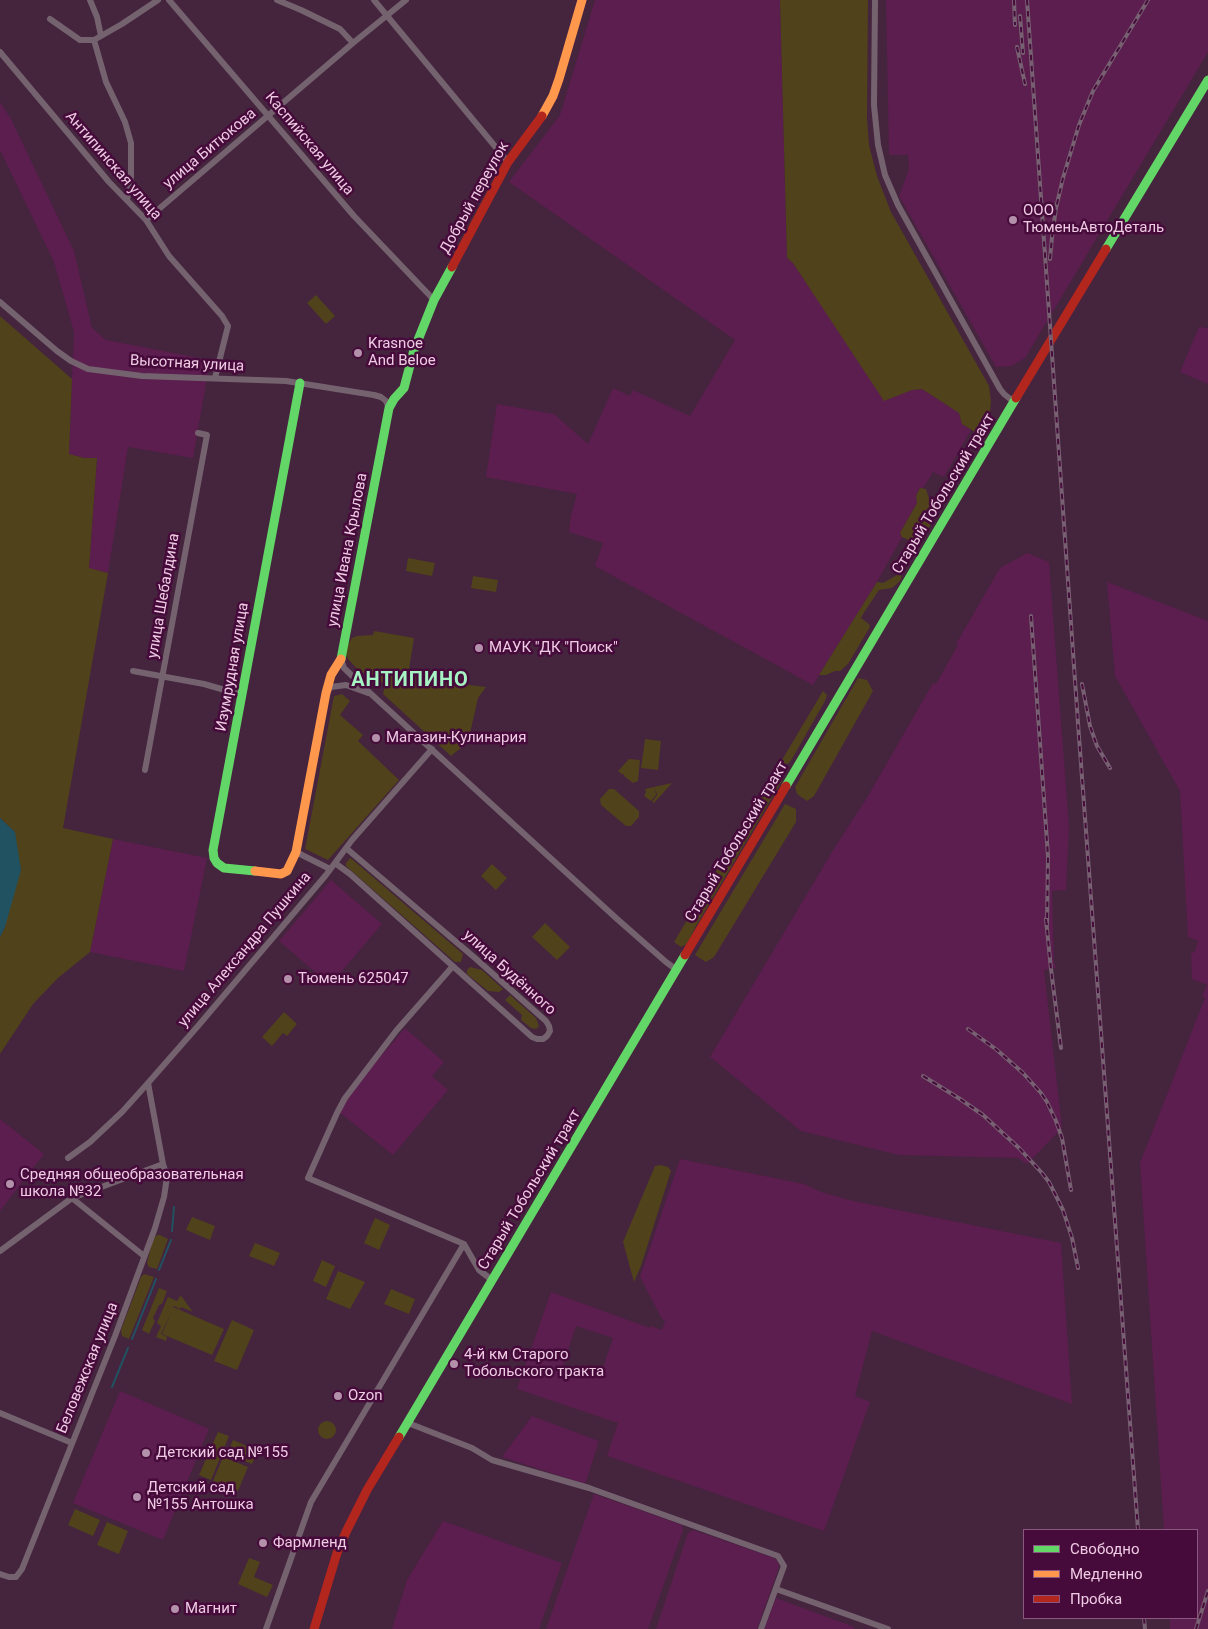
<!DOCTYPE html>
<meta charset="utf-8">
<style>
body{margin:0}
#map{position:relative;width:1208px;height:1629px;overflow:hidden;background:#45243e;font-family:Roboto,sans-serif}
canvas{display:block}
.legend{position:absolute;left:1023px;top:1529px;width:175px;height:90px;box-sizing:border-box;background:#460b3b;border:1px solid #8a587f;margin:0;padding:6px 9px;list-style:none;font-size:15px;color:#efcbe4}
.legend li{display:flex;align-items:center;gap:10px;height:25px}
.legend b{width:25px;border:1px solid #8a587f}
</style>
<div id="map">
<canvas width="1208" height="1629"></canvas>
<ul class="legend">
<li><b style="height:6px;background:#63d668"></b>Свободно</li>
<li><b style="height:6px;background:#ff974d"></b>Медленно</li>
<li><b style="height:6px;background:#b3261e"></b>Пробка</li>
</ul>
</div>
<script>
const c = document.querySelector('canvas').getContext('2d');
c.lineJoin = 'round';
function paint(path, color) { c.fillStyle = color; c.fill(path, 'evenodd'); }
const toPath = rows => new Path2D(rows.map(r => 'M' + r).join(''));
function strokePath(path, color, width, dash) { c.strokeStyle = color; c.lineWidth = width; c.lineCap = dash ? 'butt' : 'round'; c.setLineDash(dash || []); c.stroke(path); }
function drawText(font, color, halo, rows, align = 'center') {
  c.font = font + ' Roboto,sans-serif'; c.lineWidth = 5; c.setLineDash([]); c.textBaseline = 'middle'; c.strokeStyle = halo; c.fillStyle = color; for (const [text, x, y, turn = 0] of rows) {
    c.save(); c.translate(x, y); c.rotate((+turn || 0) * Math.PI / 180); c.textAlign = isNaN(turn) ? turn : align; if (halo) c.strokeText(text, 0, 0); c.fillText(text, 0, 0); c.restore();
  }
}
paint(toPath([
 [595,0,780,0,787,258,793,263,838,329,912,390,922,389,959,413,962,424,971,430,944,477,933,472,923,488,920,488,916,496,917,503,900,533,902,537,877,582,813,685,595,566,603,543,569,532,571,515,577,494,486,477,497,404,554,414,588,444,613,388,630,396,633,390,690,416,735,340,509,182,560,115],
 [886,0,1208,0,1208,52,1025,358,1011,366,996,367,899,196,909,169,908,155,889,155],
 [0,102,11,119,74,251,92,328,106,340,210,360,193,458,128,447,108,573,89,569,97,458,84,458,69,454,74,332,54,262,0,150],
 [1199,327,1208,328,1208,384,1180,372],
 [1027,553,1049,562,1069,827,1066,890,1052,891,1054,962,1056,968,1044,970,1062,1128,1027,1164,1018,1158,899,1155,801,1131,710,1057,835,847,868,796,933,683,936,684,958,645,956,644,1000,568],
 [1107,582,1208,621,1208,1629,1170,1629,1170,1618,1197,1618,1197,1530,1164,1530,1140,1163,1205,998,1202,996,1207,985,1192,979,1191,954,1195,951,1198,941,1188,937,1180,791,1115,676],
 [113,839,207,858,184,971,90,952],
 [331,880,382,924,330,985,279,941],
 [405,1028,444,1062,432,1076,448,1090,393,1155,339,1112,355,1086],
 [0,1119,44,1154,0,1211],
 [680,1159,804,1184,821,1192,853,1201,1061,1243,1072,1404,872,1331,855,1396,870,1402,824,1531,607,1456,618,1423,517,1389,551,1292,650,1328,651,1326,662,1330,665,1321,662,1319,640,1277],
 [576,1326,613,1338,600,1377,563,1365],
 [120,1391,209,1429,163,1540,73,1503],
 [532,1416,599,1441,585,1484,502,1457],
 [594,1494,682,1525,683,1530,648,1629,546,1629],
 [443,1521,562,1563,539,1629,392,1629,407,1580],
 [693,1530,774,1558,778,1562,779,1567,757,1629,656,1629,688,1533],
 [776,1598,854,1627,854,1629,764,1629]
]), '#5b1e4e');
paint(toPath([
 [780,0,868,0,867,118,869,145,877,176,891,212,989,386,991,401,990,412,985,423,979,431,975,432,962,424,959,413,922,389,912,390,884,401,793,263,787,258],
 [316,295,335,316,326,324,307,303],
 [0,316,72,379,69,454,84,458,97,458,89,568,108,573,63,828,113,839,90,952,58,978,33,1004,0,1054,0,937,5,927,15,832,0,818],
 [920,488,926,489,935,518,919,543,915,543,902,537,900,533,917,503,916,496],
 [408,558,435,563,432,576,406,571],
 [897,575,902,576,900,581,892,588,879,590,863,614,861,618,869,624,870,627,848,664,840,671,835,671,826,675,819,675,877,582,883,583],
 [473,576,498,580,496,592,471,588],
 [374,631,414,638,408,675,450,683,486,687,478,698,468,742,451,756,383,694,385,685,369,672,361,673,348,659,346,655,347,646,352,638,357,636,373,635],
 [858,678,867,680,873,691,814,796,807,801,797,794,795,787],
 [823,691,827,695,825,701,792,759,788,764,784,763,782,760],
 [342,694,350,701,340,715,363,735,358,741,399,780,328,860,305,849,334,696],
 [645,739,661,741,658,770,641,768],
 [629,759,640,760,638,781,633,783,624,776,624,773,623,775,618,771],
 [775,772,782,775,782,781,696,926,687,944,681,947,674,942],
 [672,783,654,803,652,802,657,795,655,788,656,795,651,801,644,796,646,792,645,789],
 [609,789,614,789,639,811,639,817,631,826,626,826,601,805,600,799],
 [785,804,796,809,796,822,714,957,706,962,695,955],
 [350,858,353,860,463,954,461,962,455,962,346,866,346,863],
 [492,864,507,878,496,890,481,876],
 [545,923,570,947,557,960,532,937],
 [470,967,482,970,503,989,499,992,488,991,467,974,467,970],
 [510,995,536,1018,539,1026,536,1029,531,1028,521,1020,522,1015,505,1000],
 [284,1012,297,1024,287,1036,283,1033,272,1046,262,1037],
 [661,1165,668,1167,671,1171,641,1266,634,1282,623,1242,655,1166],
 [192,1217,215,1226,210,1240,186,1230],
 [375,1218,390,1225,379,1250,364,1243],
 [157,1235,160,1235,168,1239,157,1269,149,1267,147,1263,153,1239],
 [255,1243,280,1253,274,1266,249,1256],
 [322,1260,335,1266,326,1287,313,1281],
 [338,1271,365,1282,350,1309,326,1299],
 [144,1274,154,1277,129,1339,122,1336,121,1330,141,1277],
 [159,1288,167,1291,162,1304,159,1305,153,1318,155,1321,149,1334,142,1330],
 [391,1289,415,1299,409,1314,384,1304],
 [180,1296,182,1297,193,1312,181,1307,180,1309,174,1306,173,1307,224,1329,212,1355,162,1334,171,1313,161,1334,167,1337,166,1341,156,1337,161,1326,157,1323,168,1297,177,1301],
 [232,1320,254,1330,237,1370,214,1361],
 '318 1430a9 9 0 1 1 18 0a9 9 0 1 1-18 0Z',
 [218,1432,229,1436,211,1480,199,1475],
 [233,1440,258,1451,252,1464,227,1454],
 [223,1457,248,1467,238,1491,213,1481],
 [75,1509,100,1520,93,1536,68,1525],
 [107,1522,128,1531,119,1554,97,1545],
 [249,1558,260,1562,254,1577,273,1585,267,1597,238,1584]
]), '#50421b');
paint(toPath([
 [0,818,15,832,21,870,5,927,0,937]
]), '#215262');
strokePath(toPath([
 [172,1231,174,1207],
 [159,1270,171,1240],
 [132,1339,156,1279],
 [112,1387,128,1348]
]), '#215262', 2);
strokePath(toPath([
 [90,0,97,17,101,36],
 [169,0,354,216,434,300],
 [277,0,301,10,340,29,353,43],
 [374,0,508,162],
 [875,0,874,105,878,145,885,175,898,205,1000,389,1004,394,1014,402],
 [50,19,80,40,94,40],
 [0,52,109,182,146,220,169,256,222,316,228,326,215,378],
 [127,200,131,177,131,143,125,122,106,82,94,40,122,24,158,0],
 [146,220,353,43,406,0],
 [0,302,57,351,71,361,88,369,142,376,286,381,374,395,381,397,386,401,389,408],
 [341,659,344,668,370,693,616,918,666,962,677,970],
 [133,671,204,684,242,695],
 [327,692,331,687,346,685,368,693],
 [145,770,207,435,198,433],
 [296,852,330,869],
 [335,863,350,874,532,1037,537,1039,543,1039,547,1036,550,1031,549,1026,546,1021,475,958,346,848],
 [453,966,396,1031,345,1098,337,1113,308,1178,464,1244,479,1270,492,1280],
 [68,1158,90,1142,122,1112,148,1083,198,1026,326,875,352,840,432,749],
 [72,1198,144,1256],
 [0,1251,72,1198,163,1164,148,1083],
 [0,1413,72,1443],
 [408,1423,472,1448,492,1460,589,1488,778,1556,784,1566,761,1629],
 [0,1574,9,1577,16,1577,22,1569,115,1336,155,1228,164,1197,167,1177,163,1164],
 [776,1589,888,1629],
 [266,1629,311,1502,464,1244]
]), '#74636f', 6);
strokePath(toPath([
 [1106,249,1208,80],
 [341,659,389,408,394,399,404,388,414,350,434,300,452,267],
 [786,786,1016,398],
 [255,871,224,868,217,863,214,858,213,850,300,383],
 [399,1437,685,955]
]), '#63d668', 9);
strokePath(toPath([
 [542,116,553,96,559,79,582,0],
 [255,871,281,874,287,871,296,852,326,693,331,675,341,659]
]), '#ff974d', 9);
strokePath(toPath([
 [452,267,508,162,542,116],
 [1016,398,1106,249],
 [685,955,786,786],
 [314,1629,337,1553,346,1532,367,1490,399,1437]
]), '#b3261e', 9);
const rail = toPath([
 [1014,0,1015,25],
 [1027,0,1079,737,1138,1530],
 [1020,16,1023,53],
 [1017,47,1025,84],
 [1050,259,1052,237,1056,208,1063,178,1079,125,1093,91,1148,0],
 [1031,616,1048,856,1047,925],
 [1082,684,1090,726,1097,746,1110,768],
 [1046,919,1051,969,1061,1048],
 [968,1029,997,1050,1023,1073,1041,1093,1047,1102,1056,1121,1062,1138,1071,1190],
 [923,1076,960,1099,983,1115,1019,1148,1042,1173,1049,1182,1063,1210,1072,1238,1078,1268],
 [1144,1618,1145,1629],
 [1196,1629,1208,1591]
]);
strokePath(rail, '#776071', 4);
strokePath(rail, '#460b3b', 2, [5.5]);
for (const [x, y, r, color] of [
 [1013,220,5,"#b491aa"],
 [358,353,5,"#b491aa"],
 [479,648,5,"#b491aa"],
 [376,738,5,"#b491aa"],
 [288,979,5,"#b491aa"],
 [10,1184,5,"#b491aa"],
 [454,1364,5,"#b491aa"],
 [338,1396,5,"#b491aa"],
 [146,1453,5,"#b491aa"],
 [137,1497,5,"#b491aa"],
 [263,1543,5,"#b491aa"],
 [175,1609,5,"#b491aa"]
]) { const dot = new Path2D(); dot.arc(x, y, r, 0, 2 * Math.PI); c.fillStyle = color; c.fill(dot); strokePath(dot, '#460b3b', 2); }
drawText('15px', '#efcbe4', '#460b3b', [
 ["Каспийская улица",309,144,50],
 ["улица Битюкова",210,149,-40],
 ["Антипинская улица",113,166,49],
 ["Добрый переулок",475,198,-61],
 ["Высотная улица",187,364,3],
 ["Старый Тобольский тракт",944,494,-59],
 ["улица Ивана Крылова",348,550,-79],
 ["улица Шебалдина",164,596,-80],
 ["Изумрудная улица",233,667,-80],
 ["Старый Тобольский тракт",737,842,-59],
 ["улица Александра Пушкина",245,950,-50],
 ["улица Будённого",509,973,42],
 ["Старый Тобольский тракт",530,1190,-59],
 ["Беловежская улица",88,1368,-68]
]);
drawText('15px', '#efcbe4', '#460b3b', [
 ["ООО",1023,211],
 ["ТюменьАвтоДеталь",1023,228],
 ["Krasnoe",368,344],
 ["And Beloe",368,361],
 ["МАУК \"ДК \"Поиск\"",489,648],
 ["Магазин-Кулинария",386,738],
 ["Тюмень 625047",298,979],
 ["Средняя общеобразовательная",20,1175],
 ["школа №32",20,1192],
 ["4-й км Старого",464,1355],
 ["Тобольского тракта",464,1372],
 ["Ozon",348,1396],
 ["Детский сад №155",156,1453],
 ["Детский сад",147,1488],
 ["№155 Антошка",147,1505],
 ["Фармленд",273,1543],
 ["Магнит",185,1609]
], 'left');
c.letterSpacing = '1px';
drawText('bold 20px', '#a6f3c4', '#460b3b', [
 ["АНТИПИНО",410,681]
]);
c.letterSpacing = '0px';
</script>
